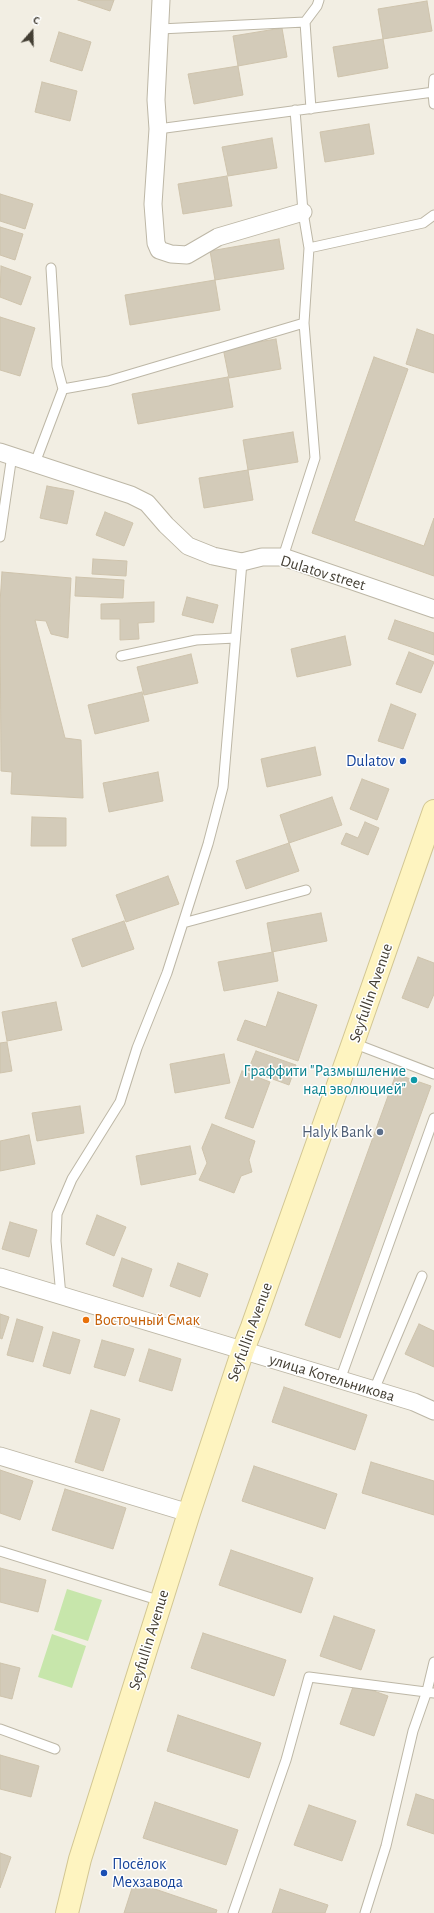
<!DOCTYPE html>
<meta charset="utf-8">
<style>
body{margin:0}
#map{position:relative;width:434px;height:1913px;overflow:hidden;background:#f2eee3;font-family:"Alegreya Sans",sans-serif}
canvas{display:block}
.north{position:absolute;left:12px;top:12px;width:40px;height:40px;-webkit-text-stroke:3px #fff;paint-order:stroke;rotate:20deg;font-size:11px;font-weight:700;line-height:16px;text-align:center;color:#433e33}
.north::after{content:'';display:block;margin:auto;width:14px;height:18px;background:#433e33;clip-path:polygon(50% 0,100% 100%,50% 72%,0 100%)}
</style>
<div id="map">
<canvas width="434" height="1913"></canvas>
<div class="north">С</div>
</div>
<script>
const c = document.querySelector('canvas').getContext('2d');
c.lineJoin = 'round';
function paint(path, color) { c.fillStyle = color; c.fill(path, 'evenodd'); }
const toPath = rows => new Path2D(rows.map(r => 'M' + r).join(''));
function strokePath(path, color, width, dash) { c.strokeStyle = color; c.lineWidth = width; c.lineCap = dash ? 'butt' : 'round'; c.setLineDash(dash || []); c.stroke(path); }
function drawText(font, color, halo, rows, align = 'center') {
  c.font = font + ' "Alegreya Sans",sans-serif'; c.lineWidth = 3; c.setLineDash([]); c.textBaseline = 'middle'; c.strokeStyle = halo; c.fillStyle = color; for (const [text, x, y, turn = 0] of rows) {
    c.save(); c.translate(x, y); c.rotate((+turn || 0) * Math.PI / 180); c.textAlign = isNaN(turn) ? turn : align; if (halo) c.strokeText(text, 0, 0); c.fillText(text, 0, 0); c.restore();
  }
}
paint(toPath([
 [67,1589,102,1600,88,1641,54,1630],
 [52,1634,86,1646,72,1688,38,1677]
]), '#c7e6ab');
const building = toPath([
 [78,0,114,0,110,11,78,0],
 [427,1,432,31,383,39,378,9,427,1],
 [282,28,287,57,238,66,233,36,282,28],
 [59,32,91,42,82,71,50,61,59,32],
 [383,39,388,68,338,77,333,47,383,39],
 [238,66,243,95,194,104,188,74,238,66],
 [42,82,77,91,70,121,35,112,42,82],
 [369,124,374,154,325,162,320,132,369,124],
 [272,138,277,168,228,176,222,147,272,138],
 [227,176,232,206,183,214,178,184,227,176],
 [0,194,33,204,25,229,0,221,0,194],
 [0,227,23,234,15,260,0,255,0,227],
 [279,239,284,269,215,280,210,251,279,239],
 [1,266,31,277,21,305,0,297,1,266],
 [215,280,220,310,130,325,125,295,215,280],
 [0,317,35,328,20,376,0,370,0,317],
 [417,329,434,335,434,373,406,364,417,329],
 [276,339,281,369,229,378,223,348,276,339],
 [374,357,408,369,354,521,424,546,434,518,434,576,312,533,374,357],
 [228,377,233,407,138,424,132,394,228,377],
 [293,432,298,462,248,470,243,440,293,432],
 [248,470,253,500,204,508,199,478,248,470],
 [47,486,74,491,67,524,40,518,47,486],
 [105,512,133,523,124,546,96,535,105,512],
 [93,559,127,561,126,576,92,574,93,559],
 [2,572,71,578,68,638,51,634,46,621,35,620,65,738,81,740,83,798,11,794,12,772,1,771,0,603,2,572],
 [76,577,124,580,123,598,75,596,76,577],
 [187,597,218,605,213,623,182,615,187,597],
 [154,602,154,622,138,623,139,639,120,640,120,619,101,619,101,604,154,602],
 [395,620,434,633,434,655,388,639,395,620],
 [345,636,351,665,297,677,291,649,345,636],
 [409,652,434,662,421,693,396,684,409,652],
 [191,654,198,683,144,695,137,667,191,654],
 [142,692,149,721,95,734,88,705,142,692],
 [391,704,416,714,403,749,378,741,391,704],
 [315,747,321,775,267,787,261,759,315,747],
 [158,772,163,801,109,812,103,783,158,772],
 [362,779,389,789,377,820,350,809,362,779],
 [332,797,342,825,289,843,280,815,332,797],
 [32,817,66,818,66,846,31,846,32,817],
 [365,822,379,828,368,855,341,844,346,833,358,838,365,822],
 [289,843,299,871,246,889,236,861,289,843],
 [168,876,179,904,126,922,116,895,168,876],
 [321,913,327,941,272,952,267,923,321,913],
 [124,921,134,949,82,967,72,939,124,921],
 [273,952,278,981,224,991,218,962,273,952],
 [418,957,434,963,434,994,428,1008,402,998,418,957],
 [278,992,317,1005,298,1061,237,1040,245,1020,266,1027,278,992],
 [56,1002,62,1030,7,1041,2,1012,56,1002],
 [7,1042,12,1071,0,1073,0,1043,7,1042],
 [256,1051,296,1065,289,1085,248,1070,256,1051],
 [224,1054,230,1083,175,1093,170,1064,224,1054],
 [242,1071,270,1082,253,1128,225,1118,242,1071],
 [396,1074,431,1086,340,1338,305,1325,396,1074],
 [80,1106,84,1133,37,1141,32,1113,80,1106],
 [212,1124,255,1141,249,1160,252,1172,241,1176,234,1193,199,1180,207,1163,202,1148,212,1124],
 [29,1135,35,1164,0,1171,0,1141,29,1135],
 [190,1146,196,1174,141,1185,136,1156,190,1146],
 [97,1215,126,1227,114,1256,86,1244,97,1215],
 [10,1222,37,1230,29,1257,2,1249,10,1222],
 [122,1258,152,1269,143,1297,113,1286,122,1258],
 [178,1263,208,1274,200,1297,170,1286,178,1263],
 [0,1314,9,1317,2,1339,0,1338,0,1314],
 [17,1319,43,1327,33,1362,7,1355,17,1319],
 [419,1324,434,1331,434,1367,405,1354,419,1324],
 [53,1332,80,1340,70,1374,43,1366,53,1332],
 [102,1340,134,1349,125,1376,94,1367,102,1340],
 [149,1349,181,1359,172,1391,139,1381,149,1349],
 [284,1387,367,1415,355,1450,272,1422,284,1387],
 [91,1410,120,1419,103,1471,75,1462,91,1410],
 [371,1462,434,1481,434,1515,362,1493,371,1462],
 [254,1466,337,1494,325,1529,242,1501,254,1466],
 [0,1470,33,1481,20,1520,0,1513,0,1470],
 [65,1489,126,1508,113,1549,52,1530,65,1489],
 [231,1550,313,1578,301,1613,219,1585,231,1550],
 [0,1568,46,1580,38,1612,0,1602,0,1568],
 [334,1616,375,1630,361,1670,320,1656,334,1616],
 [203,1633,286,1660,274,1696,191,1668,203,1633],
 [0,1663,20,1668,12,1699,0,1696,0,1663],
 [354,1684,388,1696,374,1736,340,1724,354,1684],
 [178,1715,261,1743,249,1778,167,1751,178,1715],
 [0,1755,39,1766,31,1797,0,1789,0,1755],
 [416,1794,434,1800,434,1834,407,1825,416,1794],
 [155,1802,238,1830,226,1865,143,1838,155,1802],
 [309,1805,356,1821,342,1861,294,1845,309,1805],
 [0,1853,11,1857,0,1888,0,1853],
 [134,1882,217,1910,216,1913,124,1913,134,1882],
 [280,1889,328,1905,325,1913,272,1913,280,1889]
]);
paint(building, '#d3cbb9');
strokePath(building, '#cec3ac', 1);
const lane = toPath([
 [305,22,311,109],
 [160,29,305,22,317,6,319,0],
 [434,79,433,92,434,104],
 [158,129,434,92],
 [309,248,423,223,434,215],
 [63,389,108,381,304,323],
 [35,463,63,389,57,366,51,268],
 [0,537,12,455],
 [283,557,315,458,304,323,309,248,303,212,295,110],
 [121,656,196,640,235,638],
 [183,923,306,890],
 [353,1043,434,1074],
 [61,1296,56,1241,57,1214,72,1179,120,1102,137,1048,167,973,183,923,208,844,223,787,242,562],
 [340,1380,434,1118],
 [374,1390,422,1276],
 [0,1551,161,1601],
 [0,1729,55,1749],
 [233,1913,286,1760,309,1677,434,1693],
 [365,1913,386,1846,413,1731,427,1691,434,1662]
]);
const street = toPath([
 [161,0,156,100,158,129,153,204,156,243,159,250,171,254,187,255,218,237,303,212],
 [0,452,131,495,147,503,166,525,188,546,213,556,242,562,262,557,283,557,434,609],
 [0,1277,414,1402,434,1411],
 [0,1456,189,1513]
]);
const secondary = toPath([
 [67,1913,80,1859,189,1513,243,1350,252,1327,353,1043,434,811]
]);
strokePath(lane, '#bdb7a6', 11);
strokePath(street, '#bdb7a6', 19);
strokePath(secondary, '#d2c693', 24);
strokePath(lane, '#fff', 9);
strokePath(street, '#fff', 17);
strokePath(secondary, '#fef4c0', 22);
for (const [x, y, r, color] of [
 [403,761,4,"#1a4fb4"],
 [414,1080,4,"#0f9aa8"],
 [380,1132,4,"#5c6f8a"],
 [86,1320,4,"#e8710a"],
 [104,1873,4,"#1a4fb4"]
]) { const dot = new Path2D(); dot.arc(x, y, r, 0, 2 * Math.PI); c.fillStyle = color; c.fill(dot); strokePath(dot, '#fff', 1.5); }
drawText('16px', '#433e33', '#fff', [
 ["Dulatov street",323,573,17],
 ["Seyfullin Avenue",371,993,-71],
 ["Seyfullin Avenue",250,1332,-70],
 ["улица Котельникова",332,1378,17],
 ["Seyfullin Avenue",149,1640,-73]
]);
drawText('16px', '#164399', '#fff', [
 ["Dulatov",395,761],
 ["Посёлок",112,1864,"left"],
 ["Мехзавода",112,1882,"left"]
], 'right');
drawText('16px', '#0d838f', '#fff', [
 ["Граффити \"Размышление",406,1071],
 ["над эволюцией\"",406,1089]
], 'right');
drawText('16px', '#4e5e75', '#fff', [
 ["Halyk Bank",372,1132]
], 'right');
drawText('16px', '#c56008', '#fff', [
 ["Восточный Смак",94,1320]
], 'left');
</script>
